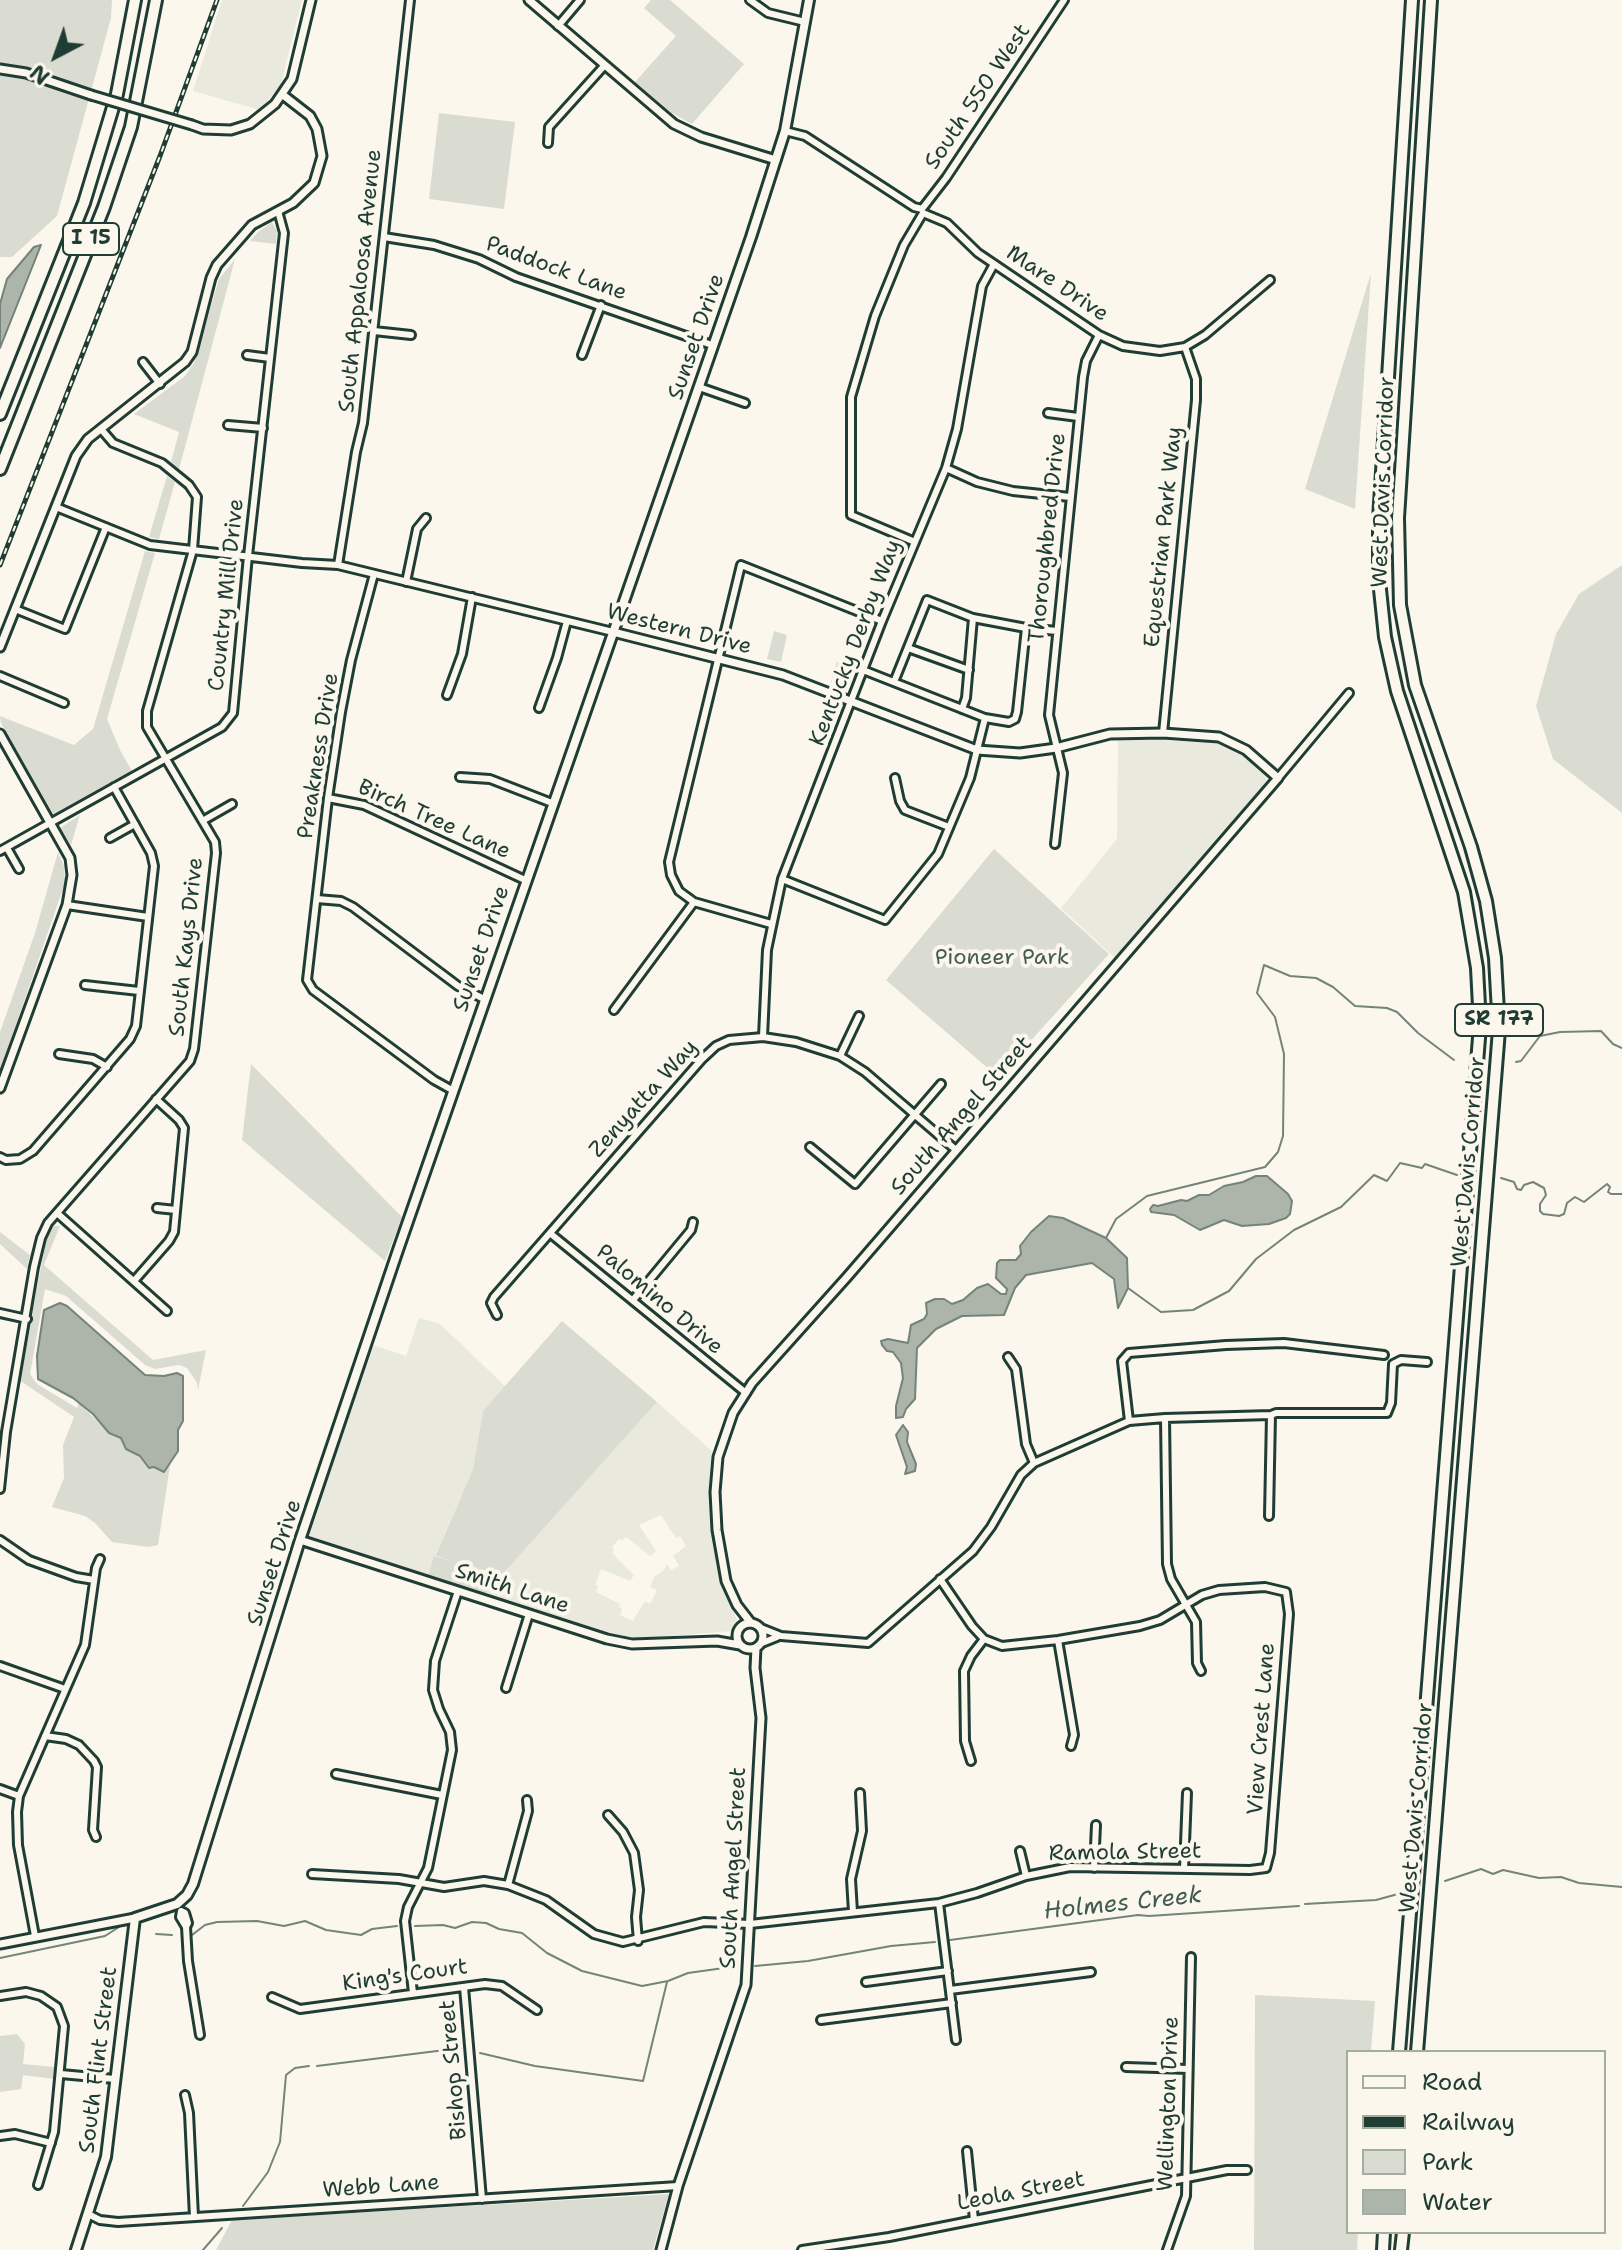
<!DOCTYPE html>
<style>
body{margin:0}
#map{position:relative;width:1622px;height:2250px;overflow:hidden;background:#fbf7ec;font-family:"Shantell Sans",sans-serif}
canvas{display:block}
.legend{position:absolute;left:1346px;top:2050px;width:260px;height:184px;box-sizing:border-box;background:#fbf7ec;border:2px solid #a3ada2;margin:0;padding:10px 14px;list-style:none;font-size:24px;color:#1f3d34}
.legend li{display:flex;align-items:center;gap:16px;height:40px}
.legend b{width:40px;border:2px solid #a3ada2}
.north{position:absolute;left:16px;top:16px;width:80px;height:80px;-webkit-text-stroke:6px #fbf7ec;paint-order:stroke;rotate:221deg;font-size:22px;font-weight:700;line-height:32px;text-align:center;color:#1f3d34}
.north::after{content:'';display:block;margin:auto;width:28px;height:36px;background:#1f3d34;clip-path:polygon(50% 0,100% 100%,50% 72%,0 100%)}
</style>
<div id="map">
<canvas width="1622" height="2250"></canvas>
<ul class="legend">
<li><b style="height:10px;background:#fbf7ec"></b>Road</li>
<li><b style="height:10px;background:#1f3d34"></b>Railway</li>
<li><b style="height:22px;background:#dbdcd1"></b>Park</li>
<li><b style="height:22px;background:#adb4aa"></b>Water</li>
</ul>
<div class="north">N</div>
</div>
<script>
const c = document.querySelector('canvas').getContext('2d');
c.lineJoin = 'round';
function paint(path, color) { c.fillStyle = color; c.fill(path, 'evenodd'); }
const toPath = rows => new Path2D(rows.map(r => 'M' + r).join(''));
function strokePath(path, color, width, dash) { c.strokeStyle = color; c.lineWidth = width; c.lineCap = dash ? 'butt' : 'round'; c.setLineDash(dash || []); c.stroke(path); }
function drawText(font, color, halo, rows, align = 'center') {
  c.font = font + ' "Shantell Sans",sans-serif'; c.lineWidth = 8; c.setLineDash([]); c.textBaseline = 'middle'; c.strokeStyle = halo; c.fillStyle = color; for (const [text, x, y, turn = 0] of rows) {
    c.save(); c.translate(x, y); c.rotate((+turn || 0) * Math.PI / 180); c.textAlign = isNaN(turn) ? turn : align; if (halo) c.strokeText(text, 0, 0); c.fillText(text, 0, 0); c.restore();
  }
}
paint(toPath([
 [222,0,302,0,281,84,260,110,193,91],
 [1118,738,1221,743,1239,751,1267,778,1266,782,1115,958,1061,908,1117,839],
 [419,1318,440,1324,506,1387,483,1411,473,1469,436,1554,459,1563,453,1584,306,1540,367,1343,406,1356],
 [657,1402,712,1451,709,1483,710,1521,720,1580,737,1620,736,1626,732,1631,632,1639,611,1637,485,1594],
 [661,1515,676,1538,680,1536,686,1546,673,1556,679,1566,671,1570,667,1564,663,1571,654,1577,650,1587,657,1590,652,1601,649,1604,645,1601,633,1621,620,1615,622,1609,619,1607,620,1604,596,1592,598,1586,595,1585,601,1569,630,1581,634,1575,612,1553,614,1550,612,1547,619,1539,622,1540,626,1537,650,1556,656,1551,639,1525]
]), '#eae9de');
paint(toPath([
 [0,0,112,0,111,18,57,216,12,257,0,257],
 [651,0,670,0,744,64,692,124,672,113,635,82,676,36,644,8],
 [439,113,515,122,504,209,429,199],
 [272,222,277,231,276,244,250,241,258,232],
 [235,259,185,447,179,469,171,462,179,432,134,414,185,376,194,363,219,279],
 [1371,273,1355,509,1305,489],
 [167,476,175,482,159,539,149,537],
 [145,551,155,553,107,719,120,750,132,771,55,814,51,813,1,723,0,716,74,745,93,729],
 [1622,565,1622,813,1553,759,1536,706,1556,634,1579,594],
 [774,631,787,635,781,662,767,659],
 [837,662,852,669,845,687,831,682],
 [80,815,71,845,60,828],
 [994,849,1109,954,998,1077,886,980],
 [58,852,64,866,65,883,0,1071,0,1032,35,933],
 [251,1064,402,1217,385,1261,242,1140],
 [53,1226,60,1226,44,1265,153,1360,206,1350,198,1390,197,1383,187,1368,179,1365,155,1369,145,1365,66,1296,45,1289,30,1374,37,1384,77,1408,79,1403,109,1433,121,1438,126,1449,140,1456,149,1468,171,1459,158,1545,148,1547,112,1542,95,1523,85,1516,52,1507,64,1478,63,1445,74,1417,19,1380,47,1236],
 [0,1232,30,1255,27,1269,0,1244],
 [562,1321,657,1402,485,1594,453,1584,458,1563,451,1584,428,1576,434,1556,453,1562,436,1555,473,1469,483,1411],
 [1255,1995,1375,2001,1371,2052,1348,2052,1348,2232,1358,2232,1357,2250,1254,2250],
 [17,2034,25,2044,23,2064,55,2067,54,2079,23,2075,21,2089,0,2092,0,2036],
 [669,2194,653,2250,216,2250,232,2220]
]), '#dbdcd1');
const water = toPath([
 [41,245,0,348,0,304,7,279,34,247,41,245],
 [1256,1176,1267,1176,1288,1194,1292,1201,1290,1214,1286,1218,1269,1224,1242,1226,1224,1220,1200,1230,1174,1215,1151,1212,1150,1209,1153,1205,1158,1206,1181,1200,1187,1201,1199,1195,1209,1195,1224,1186,1243,1182,1256,1176],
 [1049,1216,1063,1218,1106,1238,1127,1258,1128,1288,1118,1308,1114,1279,1092,1263,1026,1275,1015,1288,1004,1315,962,1316,936,1329,917,1348,915,1399,906,1409,903,1417,896,1418,896,1406,903,1378,901,1363,893,1352,887,1351,882,1345,881,1341,888,1339,908,1343,911,1325,924,1319,927,1314,926,1303,935,1299,944,1299,952,1304,963,1300,977,1288,988,1284,1001,1294,1006,1294,1007,1289,996,1278,997,1263,1000,1260,1016,1260,1021,1254,1020,1246,1031,1232,1049,1216],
 [60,1303,67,1306,145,1375,164,1376,177,1373,183,1376,183,1421,178,1430,178,1451,164,1472,154,1467,149,1468,140,1456,126,1449,121,1438,109,1433,93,1414,73,1398,38,1379,37,1356,44,1310,60,1303],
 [903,1425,908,1432,907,1442,916,1464,915,1471,905,1474,907,1467,896,1435,903,1425]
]);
paint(water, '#adb4aa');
strokePath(water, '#74847b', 2);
strokePath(toPath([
 [1516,1062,1521,1061,1540,1036,1560,1032,1601,1031,1613,1044,1622,1048],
 [1501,1178,1514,1182,1517,1189,1521,1190,1524,1185,1533,1182,1544,1188,1546,1195,1540,1204,1540,1211,1543,1214,1559,1216,1564,1214,1567,1203,1575,1197,1584,1202,1607,1184,1610,1187,1608,1192,1611,1194,1622,1194],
 [1106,1238,1116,1219,1147,1196,1265,1167,1278,1152,1283,1136,1284,1054,1275,1017,1257,993,1264,965,1290,976,1316,978,1333,987,1355,1006,1387,1008,1397,1012,1418,1033,1454,1060],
 [1128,1288,1161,1312,1193,1310,1229,1291,1256,1259,1294,1230,1341,1207,1374,1175,1387,1181,1400,1163,1422,1168,1425,1164,1457,1175],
 [1445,1881,1481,1869,1493,1874,1503,1870,1539,1878,1561,1877,1579,1883,1622,1887],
 [1305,1904,1376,1900,1398,1894],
 [415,1926,443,1925,455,1928,472,1922,486,1923,499,1929,522,1933,547,1953,582,1971,642,1986,668,1981,688,1973,738,1966],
 [156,1934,172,1935],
 [192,1935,205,1925,217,1922,257,1921,284,1926,305,1921,326,1930,361,1935,372,1929,397,1926],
 [950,1940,1138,1915,1149,1916,1299,1906],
 [0,1958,105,1936,119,1927],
 [755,1966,808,1961,891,1946,935,1942],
 [480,2053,535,2066,643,2081,667,1982],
 [317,2066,461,2048],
 [243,2206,268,2172,280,2142,286,2075,295,2068,309,2066],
 [203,2250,222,2228]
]), '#74847b', 2);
const minor = toPath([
 [750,0,768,13,805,22],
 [558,26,580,0],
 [785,131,805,136,914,207,922,209],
 [548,143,549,127,604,66],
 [922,209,946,178,1064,0],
 [923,213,947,223,978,253,1099,335,1123,346,1160,351,1185,347,1205,335,1270,280],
 [384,237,434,245,479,259,516,277,712,345],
 [374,331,411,335],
 [247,355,270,358],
 [582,355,601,305],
 [143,362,160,384],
 [699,387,745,403],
 [1048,413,1078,417],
 [228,425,263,428],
 [946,468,977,482,1013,491,1070,497],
 [56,507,150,545,302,563,338,565,613,632],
 [915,542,851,515,851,397,875,316,904,245,923,213],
 [338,565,356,452,363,423,410,0],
 [374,574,351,660,341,712,328,798,307,980,313,990,434,1080,452,1090],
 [406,582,417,529,426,518],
 [15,609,65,629,106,527],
 [908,648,969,670],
 [863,670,985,718,1009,722,1015,719,1017,712,1026,628],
 [0,676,64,703],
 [894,682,927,600,973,618,1026,628,1057,631],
 [447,695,462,654,472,597],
 [539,708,557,658,567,621],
 [962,709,966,698,973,618],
 [1163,733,1196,400,1196,379,1185,347],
 [460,777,490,779,552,803],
 [895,778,900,801,905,810,949,827],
 [1278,778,1349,693],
 [328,798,364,805,525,880],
 [204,820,232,804],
 [110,838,135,824],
 [1055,844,1063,773,1049,715,1083,377,1086,361,1099,335],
 [7,848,19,869],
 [0,851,222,727,233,713,248,556,284,233,278,211],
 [782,879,885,920,938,854,970,778,985,718],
 [317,899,341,901,353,907,458,986,484,999],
 [67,905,148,917],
 [771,924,694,902,679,891,671,875,669,862,741,565,882,621],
 [85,985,139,991],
 [614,1010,694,902],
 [763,1037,767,950,782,879,882,621,946,468,957,429,982,286,994,264],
 [59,1054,93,1059,107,1067],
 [840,1056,859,1016],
 [810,1147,855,1184,941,1084],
 [0,1157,6,1160,20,1159,33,1151,130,1039,136,1026,154,866,151,853,114,787],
 [157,1208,176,1210],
 [57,1213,167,1311],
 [551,1234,746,1393],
 [134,1281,169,1241,174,1232,184,1128,179,1120,156,1099],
 [633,1300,691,1230,693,1222],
 [0,1313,27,1319],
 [497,1315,491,1303,494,1297,702,1059,716,1046,729,1040,763,1037,796,1042,840,1056,865,1072,956,1150],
 [1008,1357,1016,1369,1026,1444,1034,1463],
 [1165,1418,1167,1564,1171,1579,1196,1622,1197,1663,1201,1671],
 [1129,1421,1122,1361,1129,1353,1226,1345,1284,1343,1384,1355],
 [0,1489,6,1432,34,1267,41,1238,48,1223,190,1061,194,1049,216,853,215,842,147,727,147,711,193,550,197,497,189,485,162,463,113,443,101,429],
 [1269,1516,1271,1415],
 [0,1540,29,1560,76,1577,94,1580],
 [761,1628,781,1636,868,1643,973,1551,991,1527,1021,1475,1034,1463,1129,1421,1165,1418,1271,1415,1276,1413,1387,1413,1391,1403,1393,1364,1401,1360,1427,1362],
 [1058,1640,1074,1735,1071,1746],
 [762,1643,777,1637],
 [0,1666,65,1689],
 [506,1688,529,1614],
 [45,1736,66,1739,79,1745,94,1761,97,1767,93,1830,96,1837],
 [971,1761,965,1741,964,1671,971,1656,984,1639],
 [336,1774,442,1795],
 [0,1789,19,1796],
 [608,1815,623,1832,634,1853,639,1890,636,1917,638,1941],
 [1020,1851,1026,1876],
 [1094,1868,1096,1825],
 [1184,1869,1187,1793],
 [312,1874,399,1879,444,1887,484,1881,508,1885,546,1900,594,1934,623,1942,704,1922,750,1924,939,1903,977,1893,1026,1876,1070,1867,1250,1870,1266,1868,1270,1853,1289,1614,1286,1592,1265,1587,1219,1590,1202,1595,1160,1620,1140,1626,1058,1640,1002,1646,984,1639,972,1626,940,1579],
 [508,1885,528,1811,527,1800],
 [939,1903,956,2040],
 [853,1912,851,1879,862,1831,860,1793],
 [186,1927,180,1917,181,1911,185,1913,188,1923,186,1927,188,1961,200,2035],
 [35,1936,18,1845,17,1812,19,1796,85,1645,96,1568,100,1559],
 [866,1982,948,1971],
 [464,1987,482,2199],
 [950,1990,1091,1972],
 [413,1993,405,1921,408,1907,428,1868,452,1750,450,1732,439,1709,433,1690,435,1661,458,1591],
 [0,1996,26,1992,41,1996,57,2007,64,2026,54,2132,38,2185],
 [272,1997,300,2009,485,1984,502,1986,537,2010],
 [821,2020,952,2003],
 [1126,2067,1188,2069],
 [61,2074,115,2079],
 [185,2095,189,2113,194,2217],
 [0,2136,15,2134,51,2143],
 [967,2151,974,2220],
 [88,2214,100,2220,118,2222,678,2186],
 [802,2250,889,2237,1227,2170,1247,2170],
 [1167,2250,1186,2196,1191,1957]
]);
const tertiary = toPath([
 [529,0,674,124,701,137,776,160],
 [0,69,26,73,91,95],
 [192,125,203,129,231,130,250,124,275,104,292,79,311,0],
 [613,632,783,675,977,750,1020,753,1056,748,1110,734,1163,733,1219,737,1246,750,1278,778,847,1277,752,1383,733,1413,718,1457,715,1492,717,1530,726,1581,737,1605,751,1623],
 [0,647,76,456,88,439,185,362,192,352,211,278,217,265,252,225,293,203,314,183,322,156,317,129,310,116,283,95],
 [0,734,70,858,72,875,67,905,0,1088],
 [300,1540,607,1639,632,1644,717,1641,740,1645],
 '737 1636a13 13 0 1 1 26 0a13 13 0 1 1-26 0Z',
 [0,1944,135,1918],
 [661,2250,678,2186,746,1985,761,1718,755,1668,756,1648]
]);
const secondary = toPath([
 [76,2250,106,2157,135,1918,177,1904,187,1895,193,1884,300,1540,398,1250,751,237,785,131,809,0]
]);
const motorway = toPath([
 [0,414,84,203,117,94,135,0],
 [0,469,104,207,131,127,156,0],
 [1399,2052,1480,1025,1477,968,1464,892,1397,691,1385,637,1379,580,1379,519,1412,0],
 [1417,2052,1499,1030,1495,958,1486,901,1471,847,1415,685,1400,605,1398,518,1431,0],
 [1383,2250,1384,2232],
 [1401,2250,1403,2232]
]);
strokePath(minor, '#1f3d34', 12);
strokePath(tertiary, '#1f3d34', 13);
strokePath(secondary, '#1f3d34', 14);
strokePath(motorway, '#1f3d34', 16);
strokePath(minor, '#fbf7ec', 6);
strokePath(tertiary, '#fbf7ec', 7);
strokePath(secondary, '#fbf7ec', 8);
strokePath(motorway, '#fbf7ec', 10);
const rail = toPath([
 [0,565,160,156,217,0]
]);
strokePath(rail, '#1f3d34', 5);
strokePath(rail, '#fbf7ec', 2, [6]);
const tertiaryBridge = toPath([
 [91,95,192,125]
]);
strokePath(tertiaryBridge, '#1f3d34', 13, []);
strokePath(tertiaryBridge, '#fbf7ec', 7);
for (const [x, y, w] of [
 [91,239,56],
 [1499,1020,88]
]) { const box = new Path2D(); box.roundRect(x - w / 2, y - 16, w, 32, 6); c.fillStyle = '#fbf7ec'; c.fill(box); strokePath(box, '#1f3d34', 2); }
drawText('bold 20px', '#1f3d34', null, [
 ["I 15",91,239],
 ["SR 177",1499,1020]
]);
drawText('22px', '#1f3d34', '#fbf7ec', [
 ["South 550 West",978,97,-56],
 ["Paddock Lane",556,269,20],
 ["South Appaloosa Avenue",361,281,-84],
 ["Mare Drive",1057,284,34],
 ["Sunset Drive",697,337,-71],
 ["West Davis Corridor",1384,482,-88],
 ["Equestrian Park Way",1164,537,-84],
 ["Thoroughbred Drive",1048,538,-84],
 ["Country Mill Drive",227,595,-84],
 ["Western Drive",679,630,14],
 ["Kentucky Derby Way",856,643,-69],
 ["Preakness Drive",319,756,-81],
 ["Birch Tree Lane",434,820,24],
 ["South Kays Drive",187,947,-84],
 ["Sunset Drive",482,949,-71],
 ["Zenyatta Way",644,1099,-48],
 ["South Angel Street",962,1116,-49],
 ["West Davis Corridor",1469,1162,-85],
 ["Palomino Drive",659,1300,40],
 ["Sunset Drive",275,1563,-72],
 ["Smith Lane",512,1589,18],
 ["View Crest Lane",1262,1729,-86],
 ["West Davis Corridor",1417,1808,-85],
 ["Ramola Street",1125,1853,-1],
 ["South Angel Street",734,1868,-87],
 ["King's Court",405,1976,-8],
 ["South Flint Street",99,2060,-83],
 ["Bishop Street",454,2070,-95],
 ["Wellington Drive",1169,2104,-88],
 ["Webb Lane",381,2187,-4],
 ["Leola Street",1021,2192,-11]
]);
drawText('22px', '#455d53', '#fbf7ec', [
 ["Pioneer Park",1002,958]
]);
drawText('italic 24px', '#425b52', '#fbf7ec', [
 ["Holmes Creek",1123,1904,-6]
]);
</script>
